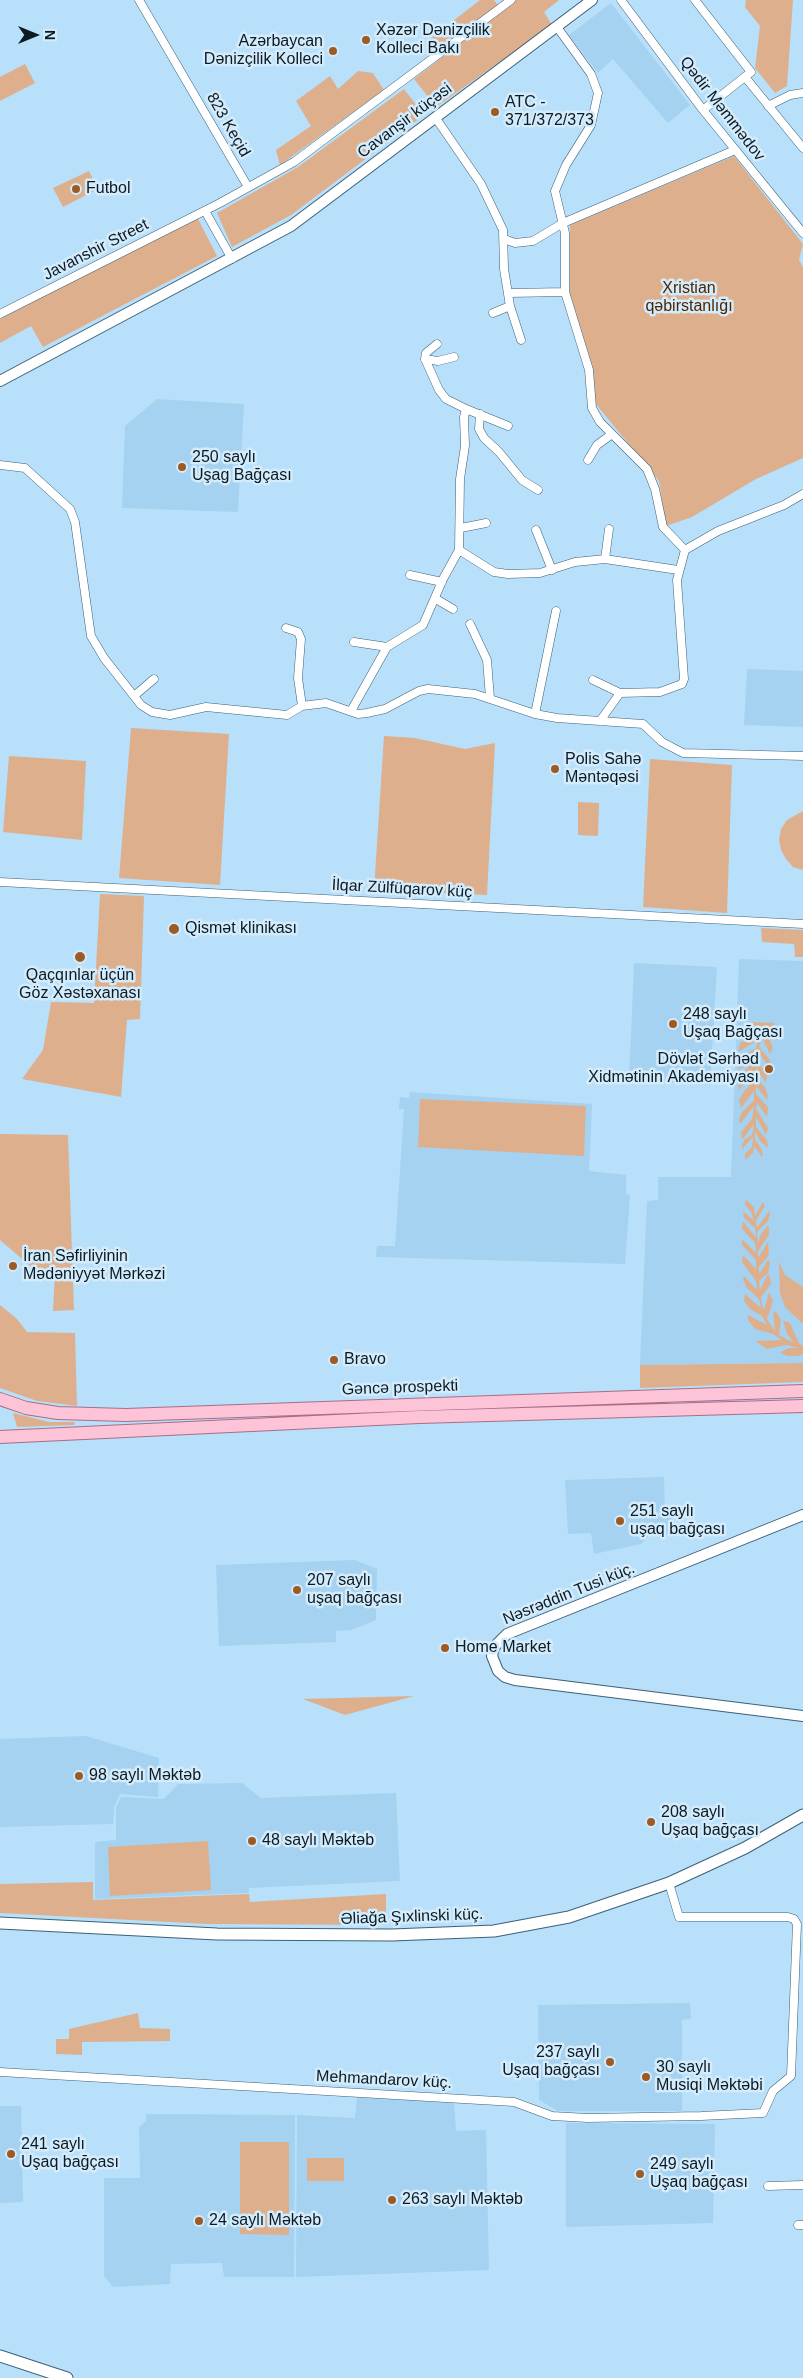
<!DOCTYPE html>
<meta charset="utf-8">
<style>
body{margin:0}
#map{position:relative;width:803px;height:2378px;overflow:hidden;background:#b8e0fa;font-family:Arial,sans-serif}
canvas{display:block}
.north{position:absolute;left:10px;top:10px;width:50px;height:50px;-webkit-text-stroke:4px #d3ebfb;paint-order:stroke;rotate:90deg;font-size:14px;font-weight:700;line-height:20px;text-align:center;color:#0b1a23}
.north::after{content:'';display:block;margin:auto;width:18px;height:22px;background:#0b1a23;clip-path:polygon(50% 0,100% 100%,50% 72%,0 100%)}
</style>
<div id="map">
<canvas width="803" height="2378"></canvas>
<div class="north">N</div>
</div>
<script>
const c = document.querySelector('canvas').getContext('2d');
c.lineJoin = 'round';
function paint(path, color) { c.fillStyle = color; c.fill(path, 'evenodd'); }
const toPath = rows => new Path2D(rows.map(r => 'M' + r).join(''));
function strokePath(path, color, width, dash) { c.strokeStyle = color; c.lineWidth = width; c.lineCap = dash ? 'butt' : 'round'; c.setLineDash(dash || []); c.stroke(path); }
function drawText(font, color, halo, rows, align = 'center') {
  c.font = font + ' Arial,sans-serif'; c.lineWidth = 5; c.setLineDash([]); c.textBaseline = 'middle'; c.strokeStyle = halo; c.fillStyle = color; for (const [text, x, y, turn = 0] of rows) {
    c.save(); c.translate(x, y); c.rotate((+turn || 0) * Math.PI / 180); c.textAlign = isNaN(turn) ? turn : align; if (halo) c.strokeText(text, 0, 0); c.fillText(text, 0, 0); c.restore();
  }
}
paint(toPath([
 [611,3,690,105,668,123,613,59,598,73,569,35],
 [157,399,244,404,238,512,122,508,125,426],
 [747,669,803,671,803,727,744,725],
 [739,959,803,961,803,1363,640,1365,647,1201,658,1200,658,1177,731,1177],
 [634,963,717,967,710,1085,629,1080],
 [410,1092,592,1104,589,1171,626,1175,626,1194,630,1195,625,1264,376,1257,377,1246,395,1246,404,1109,399,1109,400,1097,409,1098],
 [664,1477,665,1509,673,1510,673,1533,650,1535,641,1544,594,1554,591,1533,568,1534,565,1480],
 [355,1560,377,1569,376,1620,351,1630,336,1631,336,1642,219,1646,216,1565],
 [86,1736,159,1758,158,1797,120,1794,114,1807,113,1824,0,1827,0,1739],
 [242,1783,261,1798,396,1793,400,1881,249,1888,249,1893,95,1899,95,1842,116,1840,116,1808,121,1797,164,1799,178,1784],
 [690,2003,691,2019,682,2020,682,2111,558,2111,539,2100,538,2005],
 [357,2097,454,2103,456,2131,486,2130,489,2270,296,2277,297,2115,355,2118],
 [0,2106,21,2106,23,2202,0,2203],
 [146,2114,295,2115,294,2277,224,2277,222,2263,171,2264,170,2284,113,2287,110,2283,104,2276,104,2178,140,2178,139,2127,146,2121],
 [566,2123,715,2124,713,2223,566,2227]
]), '#a5d2f0');
paint(toPath([
 [480,0,494,0,498,5,433,55,426,42],
 [516,0,559,0,544,12,552,25,436,107,414,79],
 [746,0,793,0,787,86,775,93,755,68,760,26,745,7],
 [25,64,35,83,0,101,0,77],
 [358,71,373,73,384,90,280,165,276,150,311,126,296,101,330,76,338,89],
 [404,89,424,115,291,215,232,247,217,213,298,167],
 [734,156,803,244,799,260,803,267,803,458,756,479,692,517,666,526,659,481,595,403,593,372,570,294,570,225],
 [89,171,98,189,63,207,53,188],
 [197,217,217,256,43,347,31,326,0,343,0,319],
 [131,728,229,734,220,885,119,878],
 [384,736,415,738,465,749,495,743,487,895,374,890],
 [9,756,86,761,82,840,3,832],
 [650,759,732,765,727,913,643,907],
 [578,802,599,803,598,836,578,835],
 [803,811,803,870,793,867,786,859,781,850,779,840,781,829,787,820],
 [100,894,144,896,140,1019,127,1020,121,1097,22,1079,43,1050,51,1002,94,1003],
 [761,928,803,930,803,957,795,957,794,944,762,942],
 [750,1022,774,1023,775,1031,770,1041,773,1048,770,1054,762,1037,759,1047,770,1060,769,1067,758,1052,757,1062,767,1074,766,1083,756,1068,756,1078,764,1086,768,1095,767,1100,756,1086,756,1094,768,1107,767,1117,757,1103,756,1109,768,1128,766,1135,756,1117,756,1127,767,1140,768,1148,760,1141,755,1131,755,1140,761,1148,763,1155,762,1157,754,1146,753,1153,745,1160,745,1154,752,1147,753,1137,742,1149,742,1144,745,1139,752,1135,754,1124,742,1140,741,1132,752,1119,754,1106,740,1124,739,1120,742,1112,754,1100,754,1091,741,1108,739,1100,742,1094,754,1080,754,1071,739,1090,738,1082,743,1072,755,1061,755,1055,739,1070,738,1066,742,1057,756,1048,758,1040,738,1052,740,1043,760,1033,764,1027,744,1035],
 [420,1099,586,1106,584,1156,418,1147],
 [0,1134,68,1135,74,1310,53,1311,55,1271,35,1270,0,1240],
 [746,1200,754,1207,755,1216,763,1202,765,1206,756,1220,757,1228,769,1211,770,1214,768,1221,757,1232,758,1243,761,1234,768,1225,769,1227,769,1235,758,1251,758,1258,768,1242,769,1255,759,1267,759,1274,768,1260,770,1262,768,1273,759,1281,760,1290,768,1274,770,1277,771,1284,761,1297,762,1305,764,1310,769,1292,773,1301,767,1319,775,1331,773,1311,777,1313,781,1320,779,1335,794,1343,787,1334,783,1321,790,1323,799,1343,803,1346,803,1354,799,1356,788,1356,780,1353,788,1348,797,1348,787,1345,767,1349,755,1341,782,1340,773,1334,755,1329,748,1320,748,1315,767,1325,762,1316,750,1309,744,1301,745,1294,761,1308,759,1299,747,1288,743,1280,744,1276,757,1290,756,1281,742,1262,743,1255,756,1269,756,1260,742,1245,742,1239,756,1253,755,1243,742,1229,743,1221,756,1238,755,1228,744,1218,743,1211,754,1221,751,1212,745,1205],
 [779,1262,785,1275,803,1287,803,1324,785,1307,780,1293],
 [0,1305,17,1319,27,1332,75,1333,77,1406,37,1401,0,1388],
 [803,1363,803,1382,640,1388,640,1365],
 [13,1413,49,1422,75,1422,74,1425,17,1427],
 [414,1696,345,1715,303,1699],
 [208,1841,211,1890,110,1896,108,1847],
 [93,1882,93,1900,249,1894,250,1902,386,1894,386,1925,207,1924,0,1913,0,1884],
 [138,2013,140,2028,170,2029,170,2041,82,2042,82,2055,56,2054,56,2039,69,2039,69,2029],
 [240,2142,289,2142,289,2235,240,2234],
 [307,2158,344,2158,344,2181,307,2181]
]), '#deaf8d');
const minor = toPath([
 [139,0,248,187],
 [621,0,703,110,803,233],
 [695,0,751,72,703,110],
 [557,27,591,74,598,93,591,125,566,165,555,191,565,233,565,292,589,370,592,408,600,422,647,469,655,489,663,527,685,550],
 [745,77,803,148],
 [768,106,790,95,803,93],
 [435,117,481,184,503,230,504,269,510,306,493,313],
 [205,211,232,259],
 [504,239,515,243,533,241,563,223,735,150],
 [509,293,565,292],
 [510,306,521,340],
 [0,314,220,203,294,162,511,0],
 [425,359,438,361,454,357],
 [466,409,508,426],
 [480,414,479,429,484,438,499,452,522,480,538,490],
 [588,460,597,445,612,434],
 [0,465,25,468,70,509,75,522,91,636,104,658,141,705,152,712,170,715,206,707,287,715,302,706,326,703,358,714,367,713,385,709,419,691,428,689,475,694,535,714,557,718,643,724,662,742,683,753,803,756],
 [461,528,486,523],
 [536,530,552,570],
 [459,550,494,572,508,574,540,573,575,562,605,559,678,570],
 [605,559,609,529],
 [410,575,442,582],
 [436,599,453,609],
 [470,624,487,660,490,698],
 [286,628,298,632,301,639,298,678,302,706],
 [354,642,387,647],
 [593,680,620,693],
 [134,696,154,679],
 [351,711,387,647,423,625,443,579,459,550,460,479,465,446,464,417,466,409,446,399,439,390,425,359,426,353,437,344],
 [535,714,556,611],
 [600,721,620,693,660,692,682,684,684,679,677,580,685,550,718,531,784,505,803,494],
 [0,882,803,924],
 [0,2072,514,2102,552,2116,588,2118,701,2116,763,2113,773,2091,791,2076,797,1924,794,1919,788,1917,679,1917,669,1883],
 [768,2186,803,2185],
 [798,2225,803,2225]
]);
const tertiary = toPath([
 [0,381,291,226,592,0],
 [803,1515,507,1634,494,1647,492,1656,498,1671,505,1677,515,1680,803,1716]
]);
const secondary = toPath([
 [0,1923,217,1934,392,1935,494,1931,569,1917,669,1883,745,1848,803,1815],
 [0,2356,67,2378]
]);
const primary = toPath([
 [0,1399,26,1408,58,1413,126,1415,803,1391],
 [0,1437,419,1417,803,1406]
]);
strokePath(minor, '#3c6077', 9);
strokePath(tertiary, '#3c6077', 12);
strokePath(secondary, '#3c6077', 13);
strokePath(primary, '#a86e87', 14);
strokePath(minor, '#fff', 8);
strokePath(tertiary, '#fff', 10);
strokePath(secondary, '#fff', 11);
strokePath(primary, '#fdc3d7', 12);
for (const [x, y, r, color] of [
 [366,40,5,"#9c5b25"],
 [333,51,5,"#9c5b25"],
 [495,112,5,"#9c5b25"],
 [76,189,5,"#9c5b25"],
 [182,467,5,"#9c5b25"],
 [555,769,5,"#9c5b25"],
 [174,929,6,"#9c5b25"],
 [80,957,6,"#9c5b25"],
 [673,1024,5,"#9c5b25"],
 [769,1069,5,"#9c5b25"],
 [13,1266,5,"#9c5b25"],
 [334,1360,5,"#9c5b25"],
 [620,1521,5,"#9c5b25"],
 [297,1590,5,"#9c5b25"],
 [445,1648,5,"#9c5b25"],
 [79,1776,5,"#9c5b25"],
 [651,1822,5,"#9c5b25"],
 [252,1841,5,"#9c5b25"],
 [610,2062,5,"#9c5b25"],
 [646,2077,5,"#9c5b25"],
 [11,2154,5,"#9c5b25"],
 [640,2174,5,"#9c5b25"],
 [392,2200,5,"#9c5b25"],
 [199,2221,5,"#9c5b25"]
]) { const dot = new Path2D(); dot.arc(x, y, r, 0, 2 * Math.PI); c.fillStyle = color; c.fill(dot); strokePath(dot, '#d3ebfb', 2); }
drawText('16px', '#0b1a23', '#d3ebfb', [
 ["Xəzər Dənizçilik",376,31],
 ["Kolleci Bakı",376,49],
 ["Azərbaycan",323,42,"right"],
 ["Dənizçilik Kolleci",323,60,"right"],
 ["ATC -",505,103],
 ["371/372/373",505,121],
 ["Futbol",86,189],
 ["250 saylı",192,458],
 ["Uşag Bağçası",192,476],
 ["Polis Sahə",565,760],
 ["Məntəqəsi",565,778],
 ["Qismət klinikası",185,929],
 ["Qaçqınlar üçün",80,976,"center"],
 ["Göz Xəstəxanası",80,994,"center"],
 ["248 saylı",683,1015],
 ["Uşaq Bağçası",683,1033],
 ["Dövlət Sərhəd",759,1060,"right"],
 ["Xidmətinin Akademiyası",759,1078,"right"],
 ["İran Səfirliyinin",23,1257],
 ["Mədəniyyət Mərkəzi",23,1275],
 ["Bravo",344,1360],
 ["251 saylı",630,1512],
 ["uşaq bağçası",630,1530],
 ["207 saylı",307,1581],
 ["uşaq bağçası",307,1599],
 ["Home Market",455,1648],
 ["98 saylı Məktəb",89,1776],
 ["208 saylı",661,1813],
 ["Uşaq bağçası",661,1831],
 ["48 saylı Məktəb",262,1841],
 ["237 saylı",600,2053,"right"],
 ["Uşaq bağçası",600,2071,"right"],
 ["30 saylı",656,2068],
 ["Musiqi Məktəbi",656,2086],
 ["241 saylı",21,2145],
 ["Uşaq bağçası",21,2163],
 ["249 saylı",650,2165],
 ["Uşaq bağçası",650,2183],
 ["263 saylı Məktəb",402,2200],
 ["24 saylı Məktəb",209,2221]
], 'left');
drawText('16px', '#0b1a23', '#d3ebfb', [
 ["Qədir Məmmədov",722,109,52],
 ["Cavanşir küçəsi",405,121,-37],
 ["823 Keçid",228,125,60],
 ["Javanshir Street",96,250,-27],
 ["İlqar Zülfüqarov küç",402,889,3],
 ["Gəncə prospekti",400,1388,-2],
 ["Nəsrəddin Tusi küç.",569,1594,-22],
 ["Əliağa Şıxlinski küç.",412,1917,-2],
 ["Mehmandarov küç.",384,2080,3]
]);
drawText('16px', '#4d2601', '#d3ebfb', [
 ["Xristian",689,289],
 ["qəbirstanlığı",689,307]
]);
</script>
